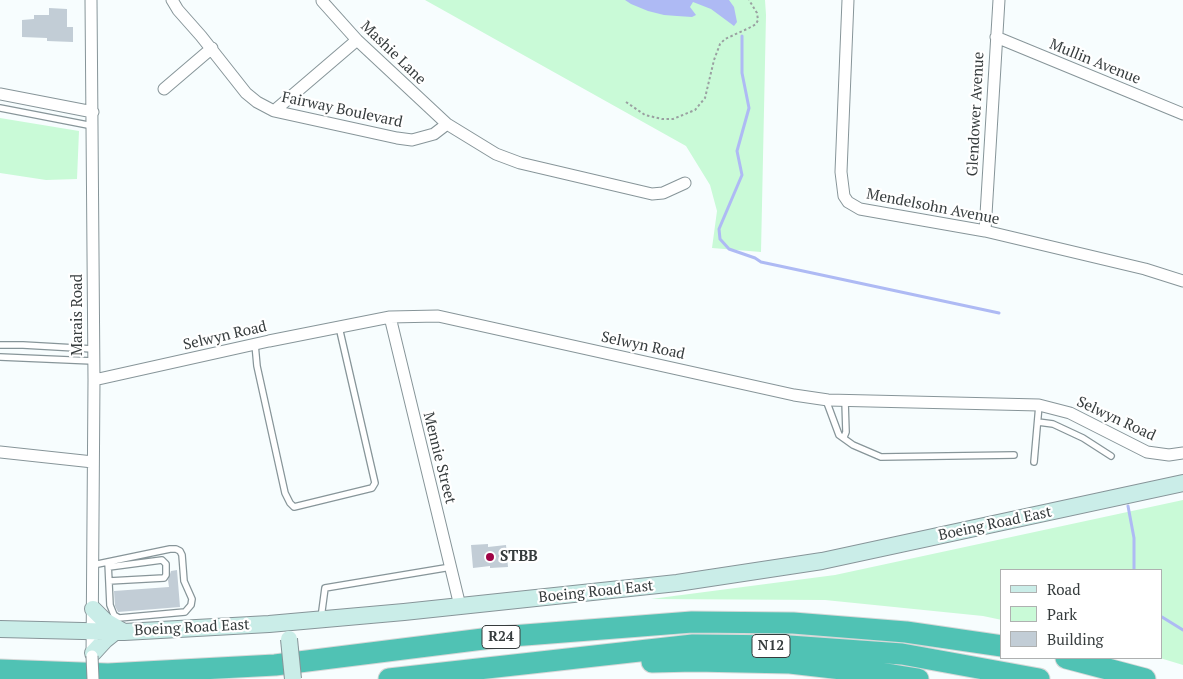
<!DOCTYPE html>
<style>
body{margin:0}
#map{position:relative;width:1183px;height:679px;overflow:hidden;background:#f7fdfe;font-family:"PT Serif",serif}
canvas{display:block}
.legend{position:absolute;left:1000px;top:569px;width:162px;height:90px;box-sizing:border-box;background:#fff;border:1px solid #afb1b1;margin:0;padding:6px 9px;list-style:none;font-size:15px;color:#363c3d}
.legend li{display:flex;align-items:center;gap:10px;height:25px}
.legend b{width:25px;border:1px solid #afb1b1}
</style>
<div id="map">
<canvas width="1183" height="679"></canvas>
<ul class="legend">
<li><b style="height:6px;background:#caede8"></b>Road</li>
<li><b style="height:14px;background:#c9fad7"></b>Park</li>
<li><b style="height:14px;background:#c2cdd6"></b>Building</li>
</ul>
</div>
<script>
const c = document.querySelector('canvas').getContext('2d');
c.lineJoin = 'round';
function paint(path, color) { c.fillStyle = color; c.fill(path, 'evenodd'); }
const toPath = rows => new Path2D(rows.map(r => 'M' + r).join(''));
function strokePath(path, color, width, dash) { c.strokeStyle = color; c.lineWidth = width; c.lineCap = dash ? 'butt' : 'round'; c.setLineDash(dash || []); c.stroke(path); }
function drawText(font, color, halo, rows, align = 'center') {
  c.font = font + ' "PT Serif",serif'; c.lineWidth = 4.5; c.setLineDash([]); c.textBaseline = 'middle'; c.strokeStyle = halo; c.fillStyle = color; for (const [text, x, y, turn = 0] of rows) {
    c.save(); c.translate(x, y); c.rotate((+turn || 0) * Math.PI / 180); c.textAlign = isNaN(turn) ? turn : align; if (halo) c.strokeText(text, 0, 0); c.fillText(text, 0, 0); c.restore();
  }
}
paint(toPath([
 [425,0,765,0,766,15,761,252,712,248,717,211,710,185,686,146],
 [0,118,79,131,77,179,46,180,0,173],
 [1183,500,1183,665,1160,658,1162,658,1162,570,1002,570,1002,620,983,616,825,600,651,599,835,575]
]), '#c9fad7');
paint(toPath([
 [625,0,729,0,734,7,737,22,734,26,711,9,693,2,690,7,696,15,692,17,677,16,664,15,648,11,631,4]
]), '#aebaf4');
strokePath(toPath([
 [742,36,742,73,749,108,737,151,742,175,719,229,720,239,729,249,755,258,761,262,999,313],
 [1128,506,1134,538,1134,570],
 [1162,617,1183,630]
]), '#aebaf4', 3);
paint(toPath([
 [49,8,67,9,67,27,73,27,73,42,47,41,47,38,22,37,22,20,34,19,34,15,49,15],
 [488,544,488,547,506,545,508,567,490,568,490,566,473,568,471,545],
 [177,570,180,607,118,612,115,606,114,591,169,587,168,580,171,571]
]), '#c2cdd6');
const service = toPath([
 [0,108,93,126],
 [255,344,257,366,285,493,290,503,294,507,372,488,375,483,339,327],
 [0,345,23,345,93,349],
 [0,357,93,361],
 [826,400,839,435,853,445,881,457,1014,455],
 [1038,422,1053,424,1083,438,1111,456],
 [844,437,846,432,845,401],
 [1034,462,1039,405],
 [93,565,170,549,176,549,180,551,182,555,184,581,192,599,191,605,185,612,119,618,114,615,110,605,108,562],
 [109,567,162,560,166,564,166,575,164,578,109,581],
 [321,618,325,588,451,567]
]);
const minor = toPath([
 [91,0,94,380,92,656],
 [172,0,178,10,201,36,246,93,257,102,274,111,397,138,412,140,434,134,447,124],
 [848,0,841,172,844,196,848,202,860,209,985,231,1145,269,1183,281],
 [322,1,357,40,447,124,496,154,520,163,652,194,663,193,685,183],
 [996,37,1183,114],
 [164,89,212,48],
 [0,94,93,112],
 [274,111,357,40],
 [985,231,999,0],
 [390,317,460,606],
 [94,380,269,341,390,317,438,316,794,395,828,400,1039,405,1070,413,1147,452,1169,455,1183,453],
 [0,452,93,462]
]);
const secondary = toPath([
 [93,609,105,621,122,631],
 [0,629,124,632,269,624,404,612,677,583,822,561,1183,483],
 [93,653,105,640,115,632]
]);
const motorway = toPath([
 [1066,658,1145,679],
 [652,662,695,661,790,663,893,675,918,679],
 [0,670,108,674,275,665,499,637,692,622,793,623,906,632,1002,646],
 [389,679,693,645,789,646,902,654,1039,679]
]);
strokePath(service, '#879599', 8);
strokePath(minor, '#879599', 13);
strokePath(secondary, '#879599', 18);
strokePath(motorway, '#d7d8d8', 23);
strokePath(toPath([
 [626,102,645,115,662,119,673,119,695,110,705,98,714,60,720,44,725,39,749,28,756,24,758,20,757,13,749,0]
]), '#9aa0a1', 2, [2.5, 2.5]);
strokePath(service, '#fff', 5.5);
strokePath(minor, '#fff', 11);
strokePath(secondary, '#caede8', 16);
strokePath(motorway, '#50c2b4', 21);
const minorBridge = toPath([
 [92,656,93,679]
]);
const secondaryBridge = toPath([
 [289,639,293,679]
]);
strokePath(minorBridge, '#879599', 13, []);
strokePath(secondaryBridge, '#879599', 18, []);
strokePath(minorBridge, '#fff', 11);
strokePath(secondaryBridge, '#caede8', 16);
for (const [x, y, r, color] of [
 [490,557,5,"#9f0346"]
]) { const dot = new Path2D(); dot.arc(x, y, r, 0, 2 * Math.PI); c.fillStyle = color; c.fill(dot); strokePath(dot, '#fff', 2); }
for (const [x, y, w] of [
 [501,637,38],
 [771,646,38]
]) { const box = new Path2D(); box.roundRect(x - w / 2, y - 11.5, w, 23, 4); c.fillStyle = '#fff'; c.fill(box); strokePath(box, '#363c3d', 1); }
drawText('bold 14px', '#363c3d', null, [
 ["R24",501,637],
 ["N12",771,646]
]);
drawText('15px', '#363c3d', '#fff', [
 ["Mashie Lane",393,53,44],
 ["Mullin Avenue",1095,62,22],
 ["Fairway Boulevard",342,110,12],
 ["Glendower Avenue",976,114,-87],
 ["Mendelsohn Avenue",933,207,11],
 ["Marais Road",78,315,-90],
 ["Selwyn Road",225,336,-13],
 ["Selwyn Road",643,346,12],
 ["Selwyn Road",1116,419,25],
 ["Mennie Street",439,458,76],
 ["Boeing Road East",995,524,-12],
 ["Boeing Road East",596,592,-6],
 ["Boeing Road East",192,628,-3]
]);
drawText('bold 15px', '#363c3d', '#fff', [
 ["STBB",500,557]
], 'left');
</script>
